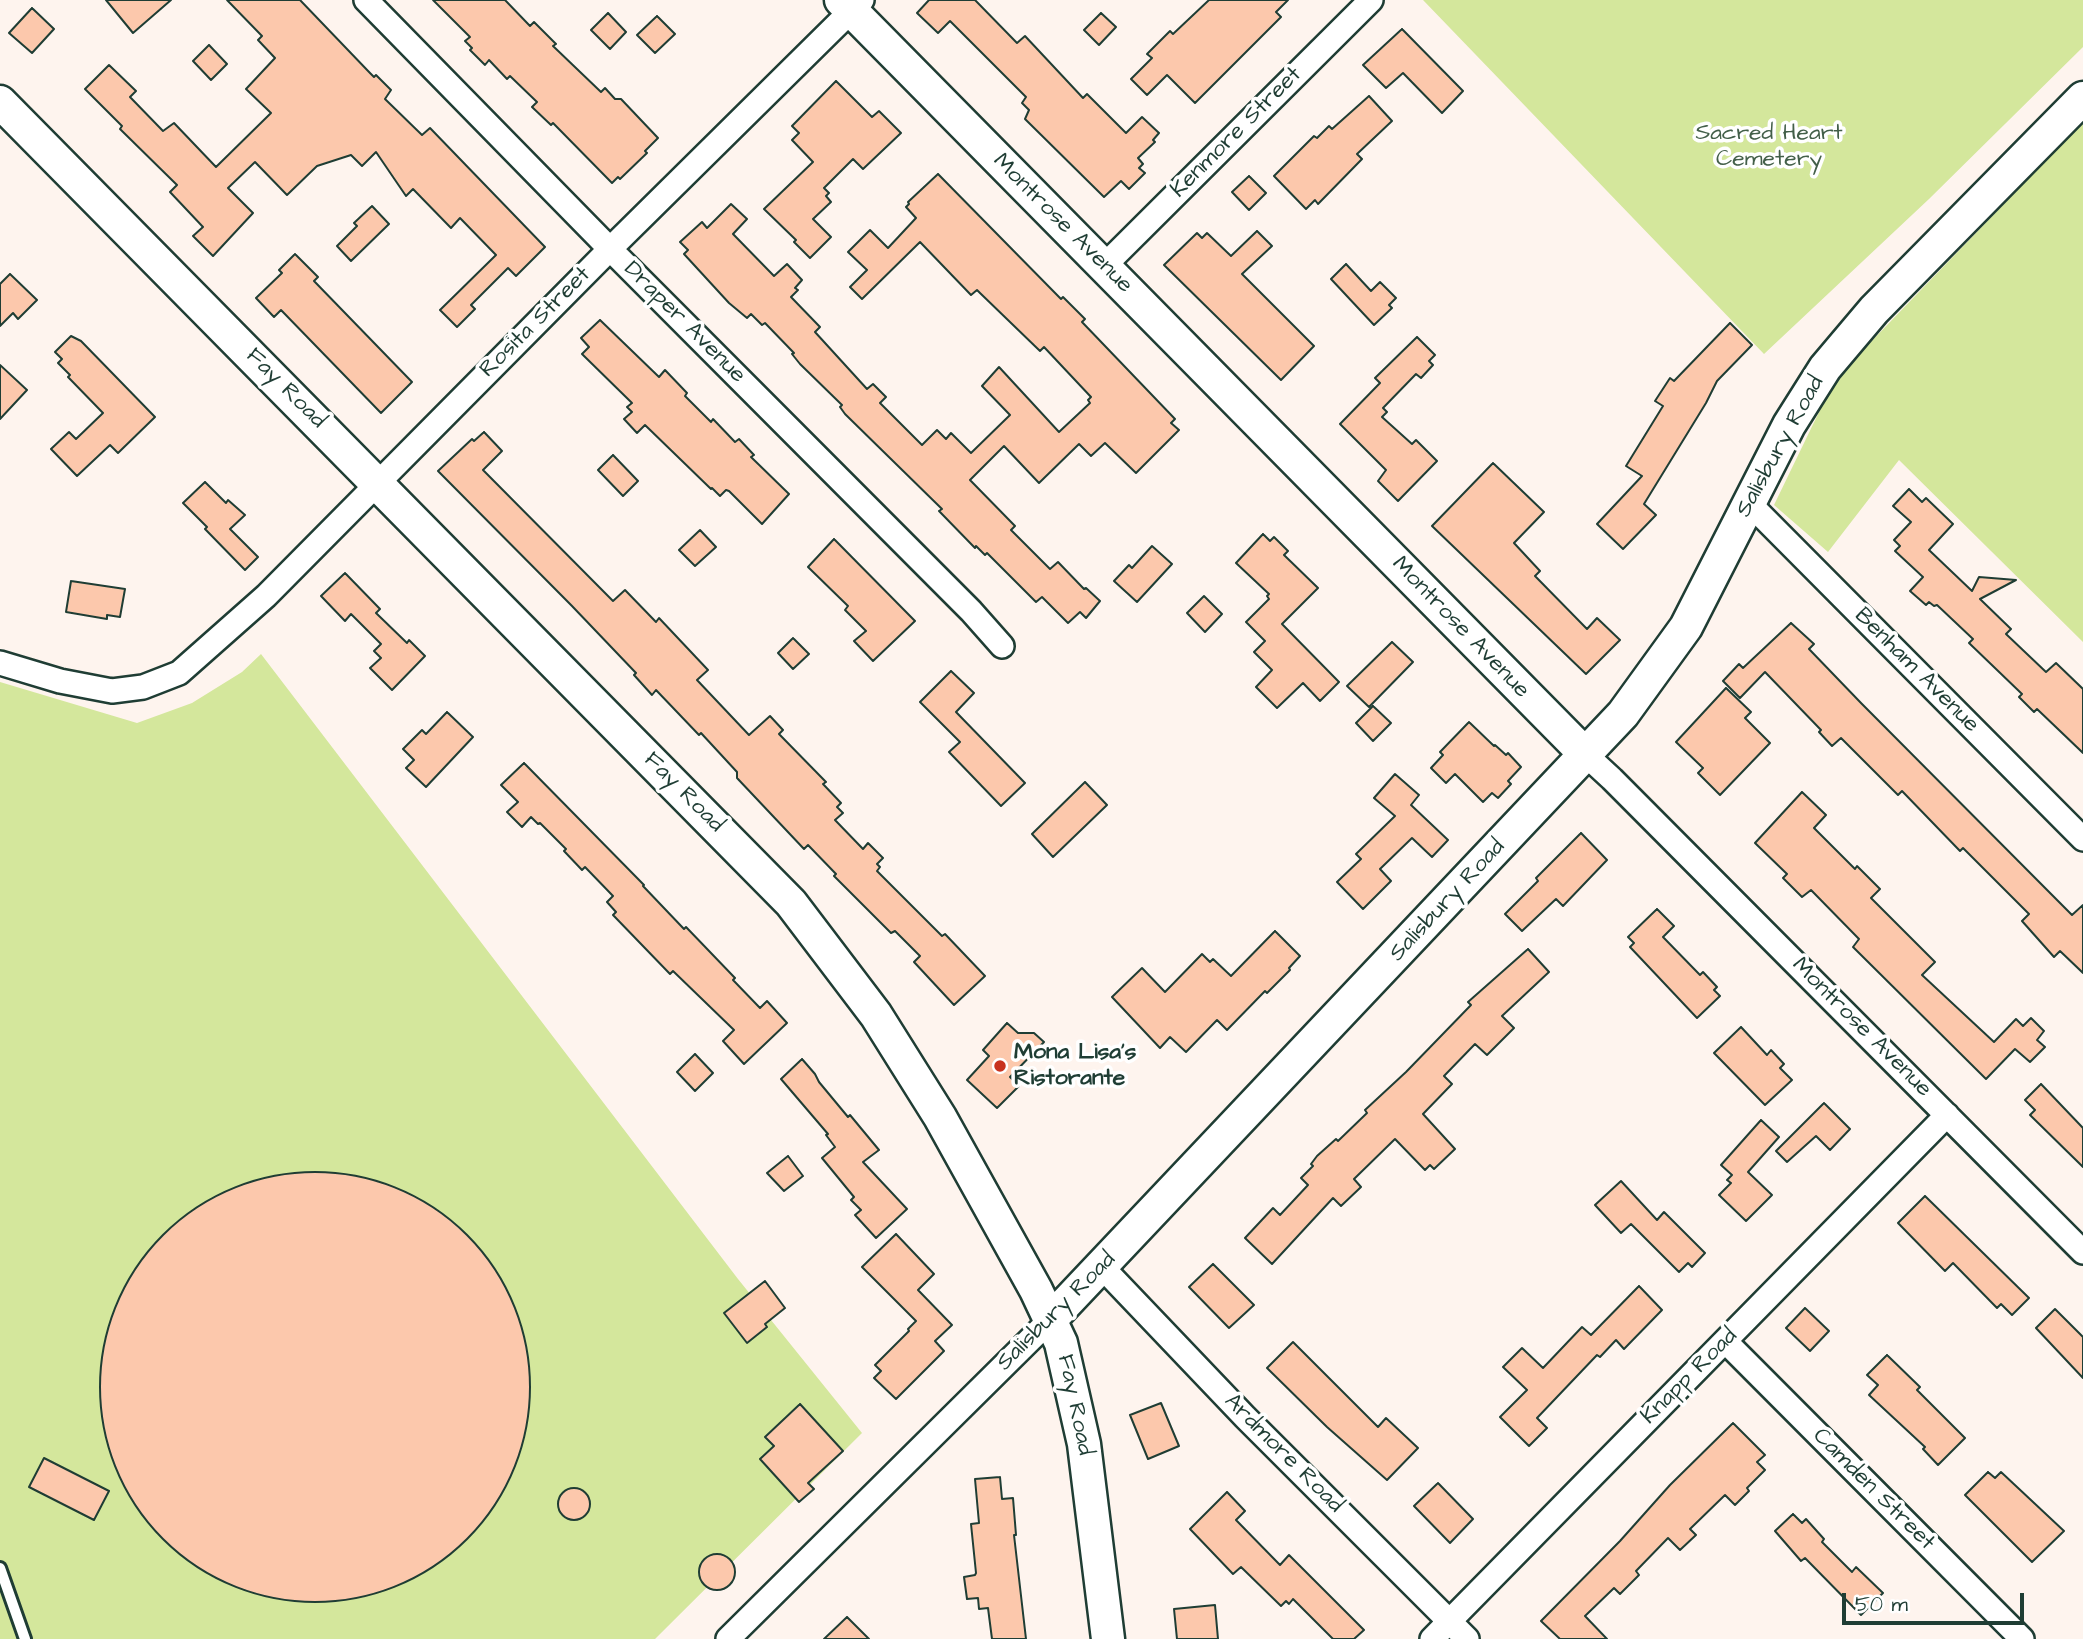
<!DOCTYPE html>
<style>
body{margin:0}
#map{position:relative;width:2083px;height:1639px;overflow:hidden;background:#fef4ee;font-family:"Architects Daughter",sans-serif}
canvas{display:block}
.scale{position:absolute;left:1842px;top:1593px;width:182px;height:32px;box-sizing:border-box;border:4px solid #1f3d34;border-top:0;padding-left:9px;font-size:21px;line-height:24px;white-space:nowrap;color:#1f3d34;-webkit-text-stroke:5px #fff;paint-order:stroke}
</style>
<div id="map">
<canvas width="2083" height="1639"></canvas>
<div class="scale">50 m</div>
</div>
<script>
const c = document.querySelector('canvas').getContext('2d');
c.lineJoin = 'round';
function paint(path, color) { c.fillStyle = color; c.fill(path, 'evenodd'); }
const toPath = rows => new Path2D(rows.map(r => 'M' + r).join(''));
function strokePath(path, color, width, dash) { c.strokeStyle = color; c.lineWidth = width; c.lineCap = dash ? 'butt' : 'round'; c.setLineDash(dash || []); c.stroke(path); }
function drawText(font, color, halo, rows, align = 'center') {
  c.font = font + ' "Architects Daughter",sans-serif'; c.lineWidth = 7; c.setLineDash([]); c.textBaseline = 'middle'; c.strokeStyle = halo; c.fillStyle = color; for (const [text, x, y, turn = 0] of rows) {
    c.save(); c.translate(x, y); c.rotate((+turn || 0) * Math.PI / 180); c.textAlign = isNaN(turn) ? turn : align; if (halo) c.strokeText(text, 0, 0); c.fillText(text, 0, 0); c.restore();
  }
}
paint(toPath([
 [1423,0,2083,0,2083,47,1929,199,1764,354],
 [2083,122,2083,642,1899,460,1828,552,1774,505,1835,379],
 [261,654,738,1279,862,1433,655,1639,0,1639,0,682,137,723,192,703,242,672]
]), '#d4e79c');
const building = toPath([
 [106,0,171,0,133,33,106,0],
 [227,0,300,0,370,73,374,77,376,75,391,90,385,99,422,135,430,128,545,247,516,276,508,268,471,305,475,309,457,327,440,310,496,255,460,218,451,228,413,189,406,196,376,152,362,166,351,155,317,166,287,195,255,162,228,188,253,213,213,256,193,236,203,227,170,192,177,185,120,129,122,126,85,89,109,65,136,91,130,97,163,131,174,123,216,167,271,113,246,89,275,58,258,40,262,36,227,0],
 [433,0,505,0,530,26,534,22,556,44,553,46,601,92,605,88,615,99,621,99,658,138,645,151,647,153,620,179,618,177,612,183,553,123,551,125,532,107,537,102,510,76,507,79,489,60,485,65,470,50,472,48,465,41,470,37,433,0],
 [929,0,975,0,1017,43,1025,36,1083,98,1087,94,1126,133,1142,117,1159,133,1153,140,1155,142,1138,158,1143,164,1139,168,1145,173,1129,189,1121,181,1104,197,1025,119,1029,110,1022,103,1026,97,950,21,938,33,917,13,929,0],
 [1209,0,1288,0,1276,12,1281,17,1195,103,1167,75,1147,95,1131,79,1152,58,1147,54,1170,31,1173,34,1209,0],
 [32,8,54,29,32,53,9,33,32,8],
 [608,13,626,32,610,49,591,30,608,13],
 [1101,13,1116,27,1099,45,1084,30,1101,13],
 [657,16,675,34,655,53,637,35,657,16],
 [1402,29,1463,91,1442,113,1403,73,1386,88,1363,65,1402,29],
 [209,45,227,64,211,80,193,61,209,45],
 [836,81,872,117,879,111,901,133,863,169,853,159,824,188,829,193,826,196,831,202,813,219,831,237,810,258,794,242,796,240,764,209,813,162,792,140,799,133,792,126,836,81],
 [1369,96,1392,121,1357,154,1362,159,1318,204,1315,200,1306,209,1274,176,1314,136,1317,138,1329,126,1332,129,1369,96],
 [938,174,1061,299,1063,297,1085,319,1082,322,1175,419,1171,423,1179,430,1136,473,1105,443,1091,456,1079,444,1039,483,1004,446,970,480,1015,526,1011,530,1050,569,1058,562,1084,589,1086,588,1100,601,1086,618,1080,612,1068,623,1042,597,1036,602,987,553,985,555,976,546,975,548,939,511,942,509,845,414,840,407,842,405,800,364,792,354,794,353,765,323,762,325,751,314,747,318,729,303,684,254,688,250,680,242,702,222,707,228,731,204,747,219,733,234,774,276,787,264,802,280,795,288,798,290,791,297,820,327,815,332,867,389,873,384,886,397,880,403,922,445,937,430,946,439,951,433,971,453,1010,415,982,386,999,367,1059,432,1090,403,1088,400,1091,397,1044,347,1040,351,980,293,977,290,971,295,920,242,862,299,850,287,867,270,848,252,870,230,888,248,916,218,906,207,909,204,908,202,938,174],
 [1249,176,1266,193,1249,210,1232,192,1249,176],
 [372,206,389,224,351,261,337,246,357,226,354,223,372,206],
 [1257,231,1272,246,1242,274,1314,346,1281,380,1164,265,1197,233,1202,238,1207,233,1231,256,1257,231],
 [295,254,318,277,314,281,412,382,381,413,281,310,274,317,256,298,282,273,279,270,295,254],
 [1346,264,1371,291,1380,282,1396,298,1389,305,1392,308,1374,325,1331,279,1346,264],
 [10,274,37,300,18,319,13,313,0,326,0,284,10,274],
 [600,320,659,377,665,370,687,393,685,396,711,422,713,419,735,442,739,439,754,455,751,457,789,494,762,524,729,491,726,490,720,496,712,488,711,489,645,425,637,433,624,419,632,412,627,407,632,403,582,354,589,347,581,338,600,320],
 [1730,323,1752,345,1717,381,1706,403,1644,504,1656,515,1623,549,1597,524,1642,476,1626,466,1663,406,1655,401,1670,378,1674,381,1730,323],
 [71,336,81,341,155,417,118,453,110,445,77,476,51,449,69,432,76,439,103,413,68,377,70,375,58,363,62,359,55,352,71,336],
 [1417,337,1435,355,1429,361,1433,365,1421,378,1416,374,1383,408,1387,412,1382,417,1412,444,1416,440,1437,461,1398,501,1378,481,1386,470,1340,424,1380,383,1375,378,1417,337],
 [0,365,27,390,0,419,0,365],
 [484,432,502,451,483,470,613,601,625,590,656,622,659,618,708,670,697,680,749,735,770,716,783,730,779,734,826,782,823,784,841,803,837,807,843,813,835,820,863,849,868,843,883,858,877,864,880,867,877,871,942,936,945,934,985,976,954,1005,914,962,920,956,895,931,891,933,834,876,836,874,808,845,804,849,737,778,737,772,701,733,699,735,656,690,652,695,634,675,636,673,572,606,438,471,472,439,474,441,484,432],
 [613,455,638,481,623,496,598,470,613,455],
 [1493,463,1544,512,1514,543,1540,571,1535,576,1587,629,1597,618,1620,640,1586,674,1432,526,1493,463],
 [205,482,226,503,228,500,245,515,230,529,258,557,245,570,205,529,207,527,183,503,205,482],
 [1909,489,1922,502,1926,498,1953,524,1929,550,1972,591,1979,577,2016,580,1980,599,2011,629,2006,634,2046,672,2056,663,2083,689,2083,753,2037,709,2034,712,2019,697,2022,694,1969,643,1973,639,1937,605,1934,606,1929,602,1926,605,1910,591,1923,577,1895,551,1900,546,1894,540,1911,522,1893,506,1909,489],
 [700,530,716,547,695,566,679,550,700,530],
 [1263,534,1270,541,1274,537,1288,551,1284,555,1318,588,1282,624,1339,682,1320,701,1303,683,1277,708,1256,687,1272,670,1254,652,1265,641,1246,622,1269,599,1267,596,1269,594,1236,563,1263,534],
 [834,539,915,621,873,661,854,641,866,631,845,610,848,606,808,567,834,539],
 [1152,546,1172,564,1137,602,1114,581,1129,565,1132,568,1152,546],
 [345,573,380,609,376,613,407,643,409,640,425,656,392,690,370,668,381,658,374,651,381,644,351,614,345,621,321,596,345,573],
 [71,581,125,589,120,617,107,615,107,619,66,612,71,581],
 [1204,596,1222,614,1205,632,1187,613,1204,596],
 [1791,623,1814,644,1809,649,1861,703,2072,915,2083,905,2083,973,2060,951,2054,957,2022,921,2029,914,1963,848,1960,851,1902,791,1898,795,1841,738,1832,746,1819,732,1821,730,1765,672,1740,698,1723,681,1739,664,1743,668,1791,623],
 [793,638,809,654,793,669,778,653,793,638],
 [1392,642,1413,662,1369,707,1347,686,1392,642],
 [951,671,974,693,956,712,1025,783,1001,806,949,752,960,742,920,702,951,671],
 [1726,688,1751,712,1745,718,1770,743,1720,795,1698,773,1703,768,1676,742,1726,688],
 [1373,706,1391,723,1373,741,1356,723,1373,706],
 [447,712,473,737,426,787,406,768,414,760,403,749,422,730,426,734,447,712],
 [1469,722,1494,746,1495,745,1506,755,1508,753,1521,767,1508,781,1511,784,1498,798,1492,793,1483,802,1455,774,1446,783,1431,768,1443,755,1440,752,1469,722],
 [524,763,644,885,643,886,684,929,686,927,735,978,733,980,760,1008,767,1001,787,1023,744,1064,723,1041,734,1030,673,971,670,974,613,915,616,912,607,902,613,896,585,867,582,870,564,851,566,849,540,823,538,824,531,817,522,827,507,812,518,802,501,785,524,763],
 [1395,774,1419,795,1411,805,1448,840,1432,857,1412,838,1380,869,1391,881,1363,909,1337,882,1361,859,1356,854,1395,816,1374,798,1395,774],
 [1085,782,1107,805,1053,857,1032,834,1085,782],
 [1802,792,1826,815,1814,828,1855,869,1857,866,1880,889,1871,898,1935,962,1922,975,1994,1042,2016,1019,2023,1026,2031,1018,2044,1031,2037,1040,2045,1047,2030,1062,2015,1049,1986,1079,1853,947,1859,939,1811,890,1802,897,1783,878,1787,874,1755,843,1802,792],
 [1581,833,1607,860,1563,906,1556,899,1522,931,1505,914,1538,881,1536,878,1581,833],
 [1657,909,1674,926,1663,937,1700,975,1703,972,1717,987,1714,990,1720,996,1697,1018,1630,947,1634,943,1628,937,1657,909],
 [1275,931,1300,956,1289,968,1290,970,1267,993,1265,991,1227,1030,1217,1020,1186,1052,1170,1037,1160,1048,1112,997,1142,968,1165,992,1202,954,1210,962,1213,959,1231,976,1275,931],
 [1528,949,1549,972,1502,1016,1514,1028,1487,1055,1475,1044,1444,1076,1452,1084,1423,1114,1455,1149,1434,1169,1430,1165,1425,1170,1395,1139,1354,1179,1361,1187,1341,1206,1333,1198,1272,1264,1245,1238,1273,1208,1280,1215,1308,1185,1301,1178,1313,1166,1311,1164,1317,1156,1336,1139,1338,1141,1367,1113,1365,1110,1406,1072,1471,1005,1468,1002,1528,949],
 [1007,1023,1018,1033,1034,1033,1044,1042,1010,1077,1019,1086,997,1108,967,1080,989,1056,983,1050,1007,1023],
 [1741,1027,1767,1055,1771,1050,1784,1064,1780,1068,1792,1080,1765,1105,1714,1053,1741,1027],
 [695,1054,713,1073,695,1091,677,1072,695,1054],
 [802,1059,815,1074,819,1082,848,1117,850,1115,879,1150,863,1162,907,1209,876,1238,855,1215,861,1210,851,1200,854,1197,822,1158,835,1147,826,1135,828,1134,781,1079,802,1059],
 [2041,1084,2083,1128,2083,1167,2030,1115,2035,1110,2025,1100,2041,1084],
 [1824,1103,1850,1129,1830,1150,1816,1136,1787,1162,1776,1151,1824,1103],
 [1761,1120,1779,1137,1748,1172,1772,1195,1746,1221,1719,1195,1731,1183,1727,1180,1732,1175,1721,1165,1761,1120],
 [788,1156,803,1176,784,1191,767,1173,788,1156],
 '100 1387a215 215 0 1 1 430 0a215 215 0 1 1-430 0Z',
 [1621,1181,1657,1220,1664,1212,1705,1253,1692,1267,1688,1263,1679,1272,1631,1224,1621,1233,1595,1205,1621,1181],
 [1925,1196,2029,1298,2012,1315,2001,1304,1997,1308,1953,1263,1945,1271,1898,1223,1925,1196],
 [896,1234,934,1274,918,1290,952,1325,935,1341,944,1351,896,1399,874,1378,881,1371,875,1365,909,1331,908,1329,916,1321,862,1267,896,1234],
 [1213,1264,1254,1305,1229,1328,1189,1287,1213,1264],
 [765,1281,785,1308,765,1324,767,1327,747,1343,724,1313,765,1281],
 [1639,1286,1662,1310,1624,1349,1616,1340,1600,1357,1597,1355,1537,1418,1547,1428,1529,1446,1500,1417,1527,1390,1503,1367,1522,1348,1543,1368,1582,1327,1591,1335,1639,1286],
 [1805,1308,1829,1331,1810,1351,1786,1328,1805,1308],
 [2055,1309,2083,1337,2083,1378,2036,1328,2055,1309],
 [1293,1342,1378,1427,1386,1418,1418,1448,1387,1480,1327,1427,1267,1368,1293,1342],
 [1887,1355,1920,1387,1917,1390,1965,1438,1938,1465,1923,1449,1925,1447,1869,1395,1878,1385,1867,1375,1887,1355],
 [1161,1403,1179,1446,1148,1459,1130,1415,1161,1403],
 [800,1404,843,1451,808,1483,814,1489,799,1502,760,1459,774,1446,765,1437,800,1404],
 [1733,1423,1765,1455,1757,1462,1765,1470,1747,1488,1749,1491,1735,1505,1725,1495,1690,1529,1696,1535,1680,1550,1668,1538,1636,1571,1639,1575,1620,1594,1614,1588,1585,1616,1607,1639,1560,1639,1541,1621,1620,1541,1670,1485,1733,1423],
 [44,1458,109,1491,94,1520,29,1487,44,1458],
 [1988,1472,1995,1478,2001,1472,2064,1531,2032,1562,1965,1495,1988,1472],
 [1000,1477,1002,1499,1013,1498,1016,1535,1014,1535,1026,1639,992,1639,988,1608,979,1609,978,1598,967,1599,964,1577,975,1575,976,1573,971,1524,979,1523,975,1479,1000,1477],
 [1438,1483,1473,1519,1450,1543,1414,1506,1438,1483],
 '558 1504a16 16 0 1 1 32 0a16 16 0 1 1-32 0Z',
 [1227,1492,1245,1511,1236,1520,1280,1565,1289,1555,1364,1630,1354,1639,1333,1639,1293,1599,1289,1604,1286,1601,1281,1606,1241,1567,1233,1574,1190,1529,1227,1492],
 [1793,1514,1802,1523,1806,1519,1824,1539,1822,1542,1852,1572,1856,1567,1883,1593,1861,1615,1805,1558,1801,1561,1775,1531,1793,1514],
 '699 1572a18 18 0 1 1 36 0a18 18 0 1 1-36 0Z',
 [1215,1605,1218,1639,1177,1639,1174,1609,1215,1605],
 [847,1617,869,1639,824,1639,847,1617]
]);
paint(building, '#fcc8ac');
strokePath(building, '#1f3d34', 2);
const lane = toPath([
 [0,1568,25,1639]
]);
const street = toPath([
 [366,0,610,249,971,611,1002,646],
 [1104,266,1371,0],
 [1748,502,2083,839],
 [0,663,60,681,112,691,143,687,179,673,266,596,610,249,862,0],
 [1586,755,1612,779,2083,1252],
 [1102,1267,1245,1417,1467,1639],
 [1725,1341,2022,1639],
 [728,1639,1050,1320],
 [1432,1639,1947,1115]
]);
const secondary = toPath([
 [841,0,1586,755],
 [0,102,791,903,876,1015,940,1117,1036,1290,1061,1343,1084,1444,1108,1639],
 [1050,1320,1623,714,1686,627,1789,425,1825,368,1874,310,2083,98]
]);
strokePath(lane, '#1f3d34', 16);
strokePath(street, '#1f3d34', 28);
strokePath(secondary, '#1f3d34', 37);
strokePath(lane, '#fff', 10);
strokePath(street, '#fff', 23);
strokePath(secondary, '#fff', 32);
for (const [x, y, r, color] of [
 [1000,1066,7,"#c8321e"]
]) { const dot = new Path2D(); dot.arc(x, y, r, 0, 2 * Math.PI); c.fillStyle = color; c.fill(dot); strokePath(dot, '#fff', 2.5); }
drawText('23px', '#1f3d34', '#fff', [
 ["Kenmore Street",1237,133,-45],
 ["Montrose Avenue",1062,224,45],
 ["Rosita Street",536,323,-45],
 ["Draper Avenue",684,323,45],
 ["Fay Road",285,389,45],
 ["Salisbury Road",1781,447,-61],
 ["Montrose Avenue",1460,628,46],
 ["Benham Avenue",1916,671,45],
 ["Fay Road",683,793,45],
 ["Salisbury Road",1448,901,-47],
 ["Montrose Avenue",1861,1028,45],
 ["Salisbury Road",1057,1312,-45],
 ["Knapp Road",1690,1377,-45],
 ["Fay Road",1074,1405,78],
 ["Ardmore Road",1283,1454,45],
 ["Camden Street",1873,1490,45]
]);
drawText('23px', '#435f49', '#fff', [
 ["Sacred Heart",1769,134],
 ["Cemetery",1769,160]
]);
drawText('bold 23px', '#1f3d34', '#fff', [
 ["Mona Lisa's",1014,1053],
 ["Ristorante",1014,1079]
], 'left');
</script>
